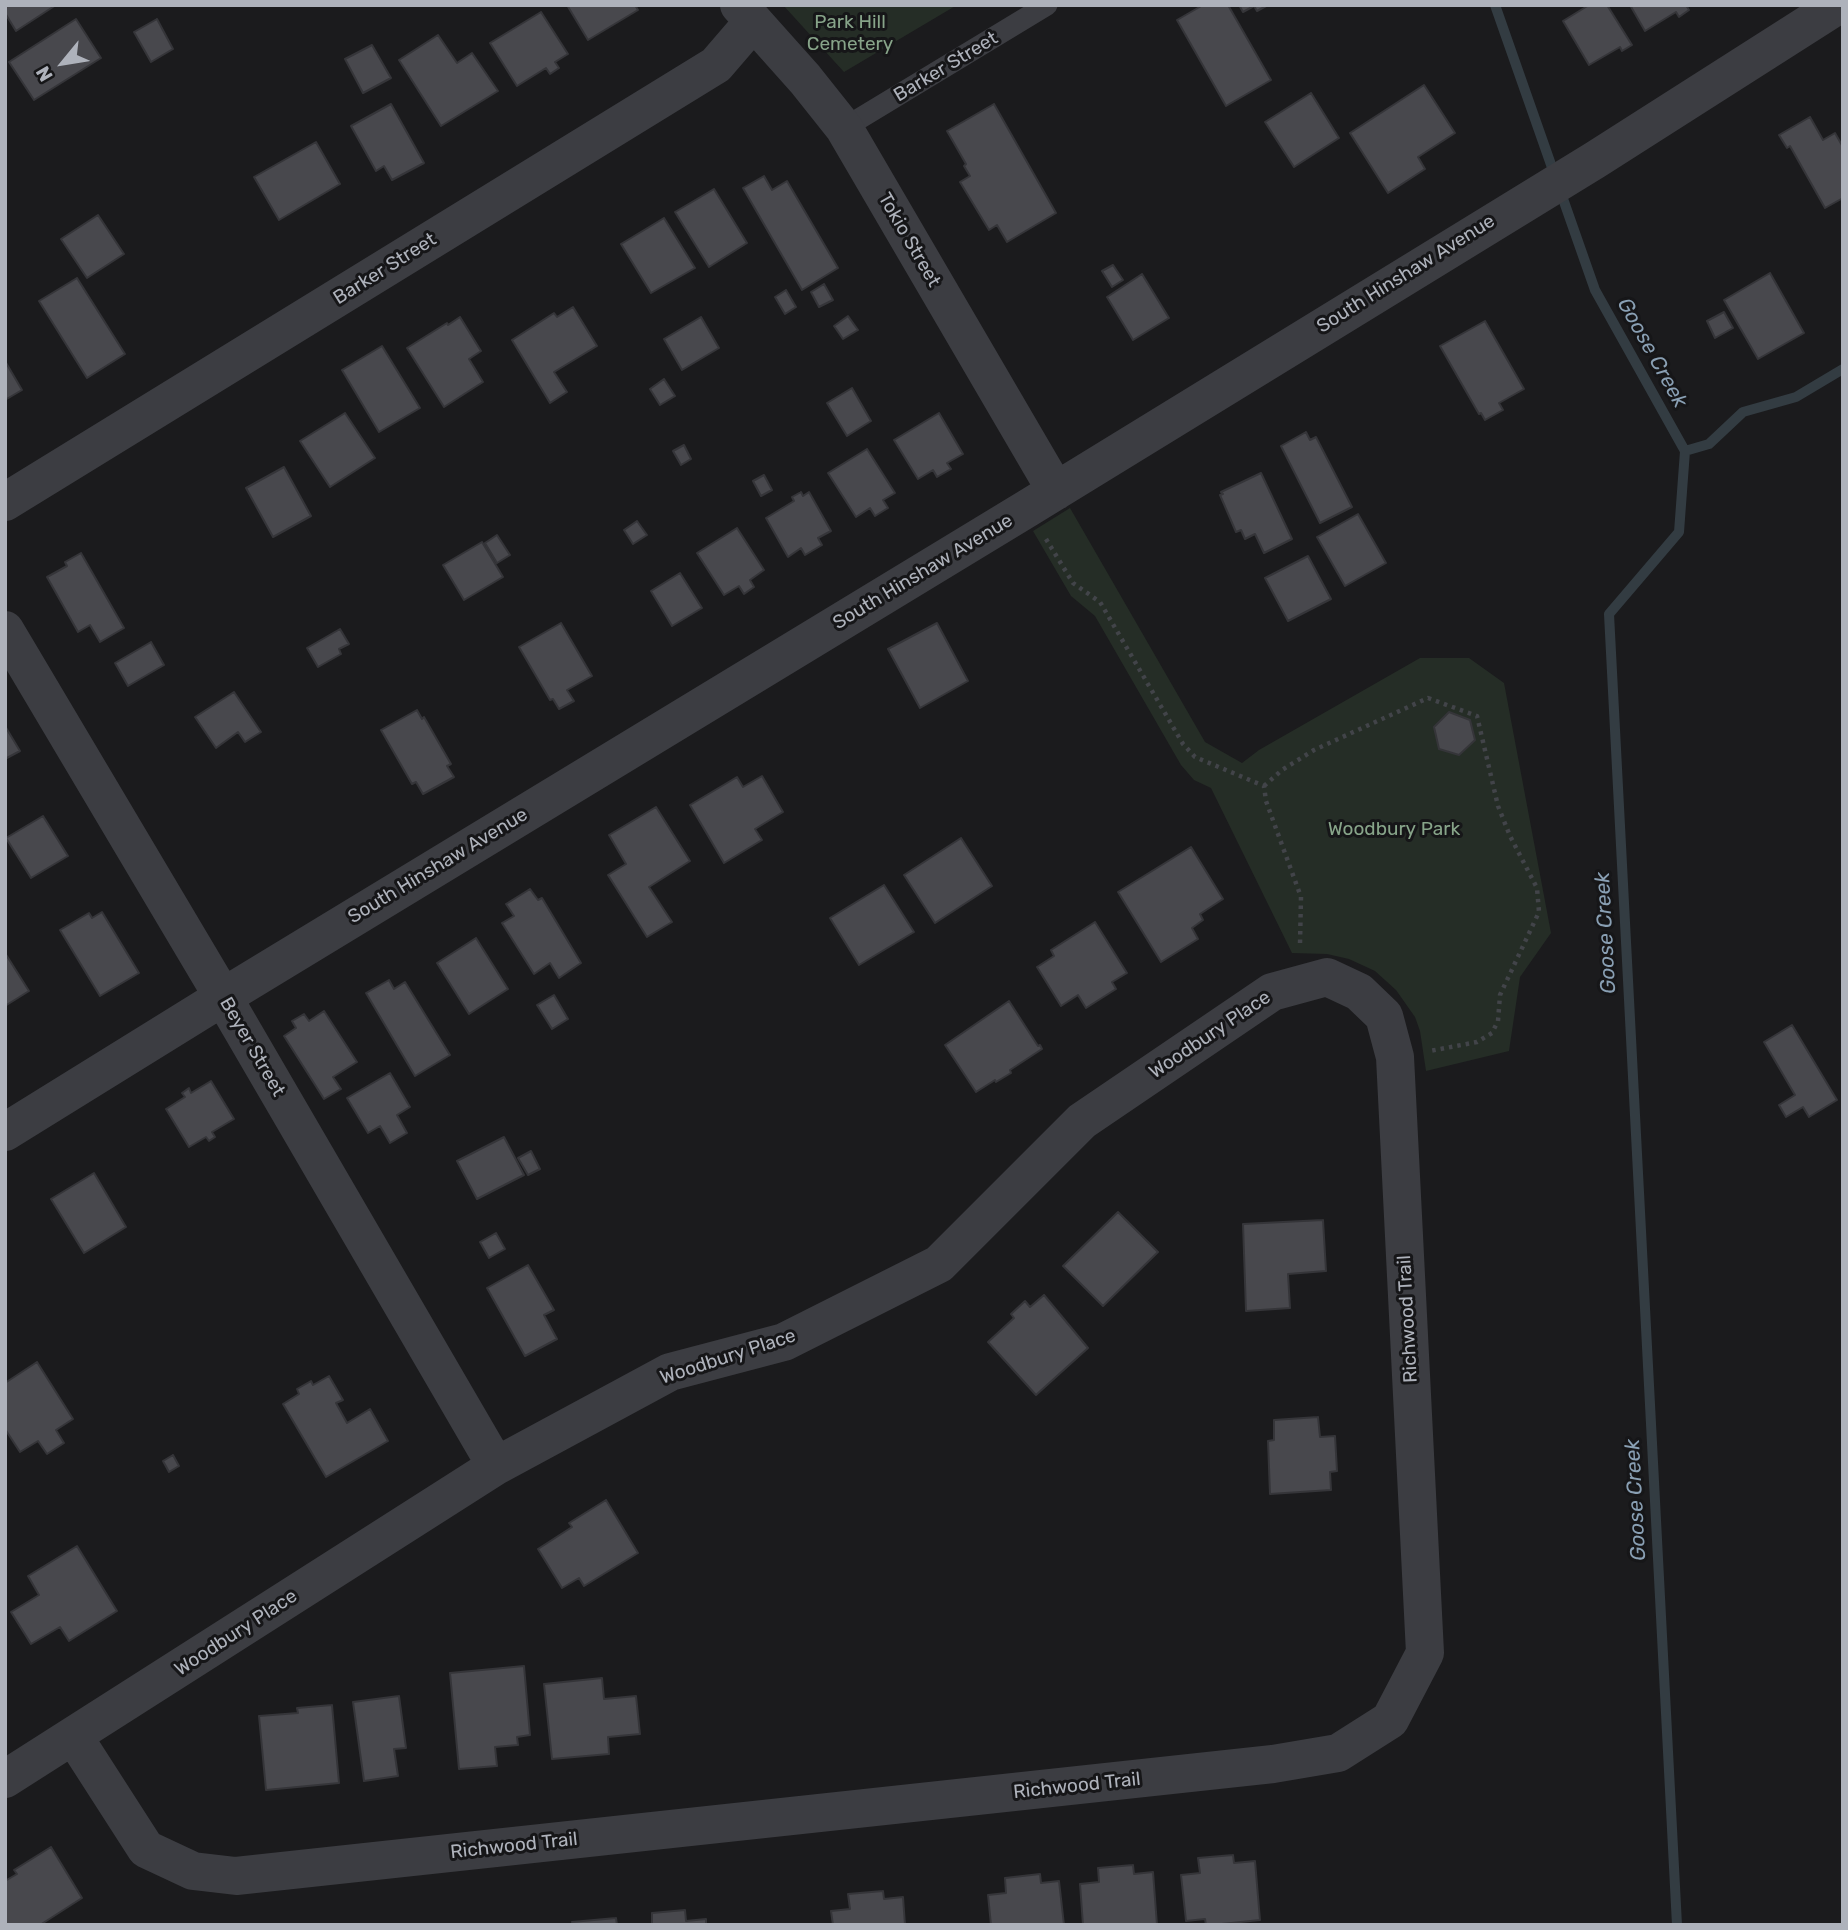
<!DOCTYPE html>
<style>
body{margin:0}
#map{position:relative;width:1848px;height:1930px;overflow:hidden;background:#1b1b1d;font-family:Rubik,sans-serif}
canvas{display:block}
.frame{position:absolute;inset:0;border:7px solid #aeb2bb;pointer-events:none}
.north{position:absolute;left:28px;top:28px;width:70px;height:70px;-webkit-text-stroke:5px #161618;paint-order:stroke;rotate:240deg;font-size:19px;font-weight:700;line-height:28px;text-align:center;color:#aeb2bb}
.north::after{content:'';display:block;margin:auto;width:24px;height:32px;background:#aeb2bb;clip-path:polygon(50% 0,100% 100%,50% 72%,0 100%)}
</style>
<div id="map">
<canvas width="1848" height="1930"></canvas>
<div class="frame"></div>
<div class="north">N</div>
</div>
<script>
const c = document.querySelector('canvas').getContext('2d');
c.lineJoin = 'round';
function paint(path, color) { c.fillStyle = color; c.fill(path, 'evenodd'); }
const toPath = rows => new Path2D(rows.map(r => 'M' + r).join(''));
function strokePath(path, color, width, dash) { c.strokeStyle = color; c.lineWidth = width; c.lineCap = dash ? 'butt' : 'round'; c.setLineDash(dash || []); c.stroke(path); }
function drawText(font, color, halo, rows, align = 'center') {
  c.font = font + ' Rubik,sans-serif'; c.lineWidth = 6; c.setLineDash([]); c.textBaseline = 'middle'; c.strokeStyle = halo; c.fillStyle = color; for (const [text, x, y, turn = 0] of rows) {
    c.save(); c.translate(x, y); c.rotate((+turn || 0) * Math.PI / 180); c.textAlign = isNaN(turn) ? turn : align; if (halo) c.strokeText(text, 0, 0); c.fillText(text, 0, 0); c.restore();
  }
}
paint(toPath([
 [783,5,957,5,844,72],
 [1070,508,1205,742,1242,763,1259,750,1420,658,1469,658,1504,683,1551,933,1520,977,1509,1051,1426,1071,1420,1031,1415,1017,1396,990,1375,971,1349,959,1327,954,1292,953,1211,788,1194,780,1181,765,1095,616,1071,596,1033,531]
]), '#252d26');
strokePath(toPath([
 [1495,5,1595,290,1685,451,1679,532,1609,614,1677,1925],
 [1685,451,1709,444,1743,412,1796,397,1843,369]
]), '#333c42', 10);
const building = toPath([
 [5,5,56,5,16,31,5,13,5,5],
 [567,5,635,5,638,10,588,40,567,5],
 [1203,5,1228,5,1271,80,1226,106,1177,20,1203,5],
 [1239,5,1268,5,1257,11,1254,6,1243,12,1239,5],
 [1589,5,1607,5,1632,45,1622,51,1620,47,1589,65,1563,21,1589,5],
 [1630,5,1686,5,1689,10,1679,17,1676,12,1645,31,1630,5],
 [541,12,568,54,555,62,559,68,550,74,546,68,517,86,490,43,541,12],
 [76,19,101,58,34,100,9,62,76,19],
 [157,19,173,49,151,62,134,32,157,19],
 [438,35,457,63,472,53,498,91,441,126,399,60,438,35],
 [372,45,391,78,363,93,345,59,372,45],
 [1424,85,1455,133,1418,157,1425,169,1388,193,1350,133,1424,85],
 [1311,93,1339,138,1294,167,1265,122,1311,93],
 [391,104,424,163,392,180,384,166,376,171,351,126,391,104],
 [994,104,1056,213,1007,242,997,225,989,230,960,182,970,176,964,166,966,164,947,131,994,104],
 [1810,117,1823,140,1835,133,1843,147,1843,198,1825,208,1790,146,1787,148,1779,135,1810,117],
 [316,142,340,184,279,220,254,177,316,142],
 [764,176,772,190,787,181,838,268,802,290,743,188,764,176],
 [714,189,747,243,709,267,675,212,714,189],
 [98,215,124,254,87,278,61,239,98,215],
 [664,218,695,268,651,293,621,244,664,218],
 [1113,265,1123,280,1112,287,1102,271,1113,265],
 [1770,273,1804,333,1758,359,1724,300,1770,273],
 [1142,274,1169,318,1133,340,1107,297,1142,274],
 [77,278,125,354,87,378,39,301,77,278],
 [824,284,833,300,819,307,811,292,824,284],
 [786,290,796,307,785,314,775,297,786,290],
 [573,307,597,346,554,372,567,392,550,403,512,340,554,313,557,317,573,307],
 [1724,312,1733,328,1715,338,1707,321,1724,312],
 [848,316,858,330,843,339,834,326,848,316],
 [460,317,481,351,469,359,483,382,444,407,407,348,447,323,448,325,460,317],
 [701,317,719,348,682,370,664,339,701,317],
 [1485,321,1524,389,1499,403,1503,410,1485,420,1481,413,1479,414,1440,346,1485,321],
 [382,346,420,408,379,432,342,370,382,346],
 [5,361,22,390,5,400,5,361],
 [664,379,675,396,660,405,650,389,664,379],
 [852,388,871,421,847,436,827,403,852,388],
 [345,413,375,458,330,487,300,441,345,413],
 [939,413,963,454,947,463,951,469,937,477,933,470,918,479,894,440,939,413],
 [1306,432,1310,440,1316,437,1352,507,1320,523,1281,446,1306,432],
 [684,445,691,459,681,465,673,451,684,445],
 [867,449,895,493,883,500,888,508,875,516,870,508,856,517,828,473,867,449],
 [284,467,311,516,273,537,246,488,284,467],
 [1261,473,1292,539,1264,553,1255,534,1245,539,1241,530,1236,532,1220,495,1223,494,1221,492,1261,473],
 [764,475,772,490,761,496,753,481,764,475],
 [801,492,803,496,809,492,831,531,818,538,822,545,805,555,801,548,788,557,766,518,794,501,792,497,801,492],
 [1358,514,1386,563,1345,586,1317,537,1358,514],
 [637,521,647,535,633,544,624,530,637,521],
 [737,528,764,570,750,580,754,587,744,594,739,586,724,595,697,553,737,528],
 [497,535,510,555,497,563,485,543,497,535],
 [482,542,503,577,464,600,443,565,482,542],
 [81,553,124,628,100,642,90,625,78,632,47,577,67,566,65,562,81,553],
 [1308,556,1331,599,1288,621,1265,578,1308,556],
 [680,573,702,608,672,626,651,591,680,573],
 [561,623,592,676,567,690,574,701,559,709,553,699,550,700,519,647,561,623],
 [937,623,968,681,920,708,888,649,937,623],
 [340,629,349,644,339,649,341,654,318,667,307,648,340,629],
 [151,642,164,665,128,686,115,663,151,642],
 [234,692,261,732,245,742,238,732,216,748,195,717,234,692],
 [417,710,422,719,424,717,451,764,447,766,454,777,423,794,416,782,412,784,381,730,417,710],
 [1449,712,1470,720,1475,740,1459,755,1439,749,1434,727,1449,712],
 [5,726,20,751,5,759,5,726],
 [762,776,783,812,755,829,762,840,724,863,690,805,737,777,743,787,762,776],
 [656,807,690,861,649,887,672,922,647,937,608,875,626,864,609,835,656,807],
 [43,816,68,856,31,878,6,838,43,816],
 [961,838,992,886,935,923,904,875,961,838],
 [1191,847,1223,899,1200,914,1203,920,1192,928,1198,939,1161,962,1118,892,1191,847],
 [884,885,914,932,859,965,830,918,884,885],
 [530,889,538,900,542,898,581,963,559,978,550,963,534,974,502,923,514,916,506,904,530,889],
 [102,912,139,973,100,996,60,930,89,913,92,918,102,912],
 [1095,922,1127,973,1112,982,1116,989,1086,1008,1078,995,1061,1006,1037,967,1054,956,1051,950,1095,922],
 [476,938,508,989,469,1014,437,963,476,938],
 [5,953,29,991,5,1006,5,953],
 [389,980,394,989,405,982,450,1055,415,1076,366,993,389,980],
 [554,995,568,1019,552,1029,537,1005,554,995],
 [1009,1001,1038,1046,1040,1045,1042,1049,1010,1070,1011,1073,996,1082,995,1080,976,1092,945,1045,1009,1001],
 [324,1011,357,1062,333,1077,341,1089,324,1099,284,1036,296,1028,292,1021,304,1014,309,1021,324,1011],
 [1792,1025,1837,1100,1809,1117,1803,1107,1786,1117,1779,1105,1795,1095,1764,1042,1792,1025],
 [390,1073,410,1107,397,1115,407,1133,390,1143,380,1126,368,1133,347,1098,390,1073],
 [211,1081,234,1119,212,1132,215,1137,209,1141,206,1137,189,1147,166,1109,185,1097,182,1093,189,1088,191,1093,211,1081],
 [504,1137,524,1175,477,1199,457,1161,504,1137],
 [531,1151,540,1169,528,1175,518,1158,531,1151],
 [94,1173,126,1227,84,1253,51,1199,94,1173],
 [1118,1212,1158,1252,1103,1306,1063,1266,1118,1212],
 [1323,1220,1326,1271,1288,1274,1290,1308,1246,1311,1243,1224,1323,1220],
 [496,1233,505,1249,489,1258,480,1242,496,1233],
 [528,1265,554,1310,544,1315,557,1339,525,1356,487,1288,528,1265],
 [1044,1295,1088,1348,1036,1395,988,1342,1014,1318,1011,1314,1025,1301,1030,1307,1044,1295],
 [37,1362,73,1419,56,1430,64,1443,47,1454,38,1441,20,1452,5,1429,5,1383,37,1362],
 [329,1376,343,1400,336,1403,347,1423,370,1409,388,1441,326,1477,283,1404,299,1394,297,1389,311,1381,313,1385,329,1376],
 [1318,1417,1320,1437,1335,1436,1337,1471,1330,1472,1331,1490,1270,1494,1268,1441,1274,1440,1274,1420,1318,1417],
 [173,1455,179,1466,169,1472,163,1461,173,1455],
 [606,1500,638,1553,584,1586,579,1578,562,1588,538,1549,572,1527,569,1523,606,1500],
 [77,1546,117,1611,69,1641,60,1627,31,1644,11,1612,39,1595,28,1576,77,1546],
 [524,1666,530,1735,517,1737,518,1745,495,1747,497,1766,459,1769,450,1673,524,1666],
 [602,1678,604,1699,636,1696,640,1734,608,1737,609,1754,552,1759,544,1684,602,1678],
 [399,1696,406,1748,394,1749,398,1776,364,1781,353,1702,399,1696],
 [332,1705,339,1783,266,1790,259,1716,298,1713,297,1708,332,1705],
 [51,1847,82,1898,40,1925,5,1925,5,1881,17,1874,14,1870,51,1847],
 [1233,1855,1234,1863,1255,1861,1260,1920,1212,1925,1206,1925,1205,1919,1186,1921,1181,1875,1200,1873,1198,1858,1233,1855],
 [1133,1865,1134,1874,1153,1872,1157,1925,1083,1925,1080,1884,1099,1882,1098,1868,1133,1865],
 [1040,1874,1041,1883,1059,1881,1064,1925,991,1925,988,1895,1006,1893,1005,1878,1040,1874],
 [883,1891,884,1899,903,1897,905,1925,833,1925,831,1911,850,1909,848,1894,883,1891],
 [685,1910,686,1921,706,1919,706,1925,652,1925,652,1913,685,1910],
 [616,1918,617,1925,573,1925,572,1922,616,1918]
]);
paint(building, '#48484d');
strokePath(building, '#353539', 2);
strokePath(toPath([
 [1046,539,1073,583,1100,602,1183,744,1195,757,1264,786,1266,801,1301,897,1300,944],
 [1264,786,1282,770,1314,750,1428,698,1477,716,1498,806,1510,836,1537,888,1539,912,1500,995,1498,1021,1492,1033,1477,1042,1430,1051]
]), '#424449', 4.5, [3.5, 5]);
strokePath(toPath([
 [844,128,1047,5]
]), '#3c3d42', 21);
strokePath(toPath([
 [739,5,805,79,844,128,1056,491],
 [5,502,716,65,753,22],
 [5,630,223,997,496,1466],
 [5,1132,223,997,1028,508,1595,160,1838,5],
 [5,1779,496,1466,670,1372,784,1342,939,1264,1082,1121,1272,992,1327,977,1359,992,1384,1016,1395,1057,1425,1653,1390,1720,1338,1753,1273,1764,236,1876,193,1871,146,1849,74,1737]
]), '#3c3d42', 38);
drawText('19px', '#87a489', '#161618', [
 ["Park Hill",850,23],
 ["Cemetery",850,45],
 ["Woodbury Park",1394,830]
]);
drawText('19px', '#aeb2bb', '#161618', [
 ["Barker Street",946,67,-31],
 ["Tokio Street",909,240,60],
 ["Barker Street",385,269,-32],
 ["South Hinshaw Avenue",1406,274,-32],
 ["South Hinshaw Avenue",923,572,-31],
 ["South Hinshaw Avenue",438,866,-31],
 ["Woodbury Place",1210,1035,-34],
 ["Beyer Street",252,1047,60],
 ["Richwood Trail",1408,1319,-93],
 ["Woodbury Place",728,1357,-18],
 ["Woodbury Place",236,1633,-33],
 ["Richwood Trail",1077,1786,-6],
 ["Richwood Trail",514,1846,-6]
]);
drawText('italic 21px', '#899fb3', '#161618', [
 ["Goose Creek",1652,353,61],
 ["Goose Creek",1606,933,-93],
 ["Goose Creek",1636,1500,-93]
]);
</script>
